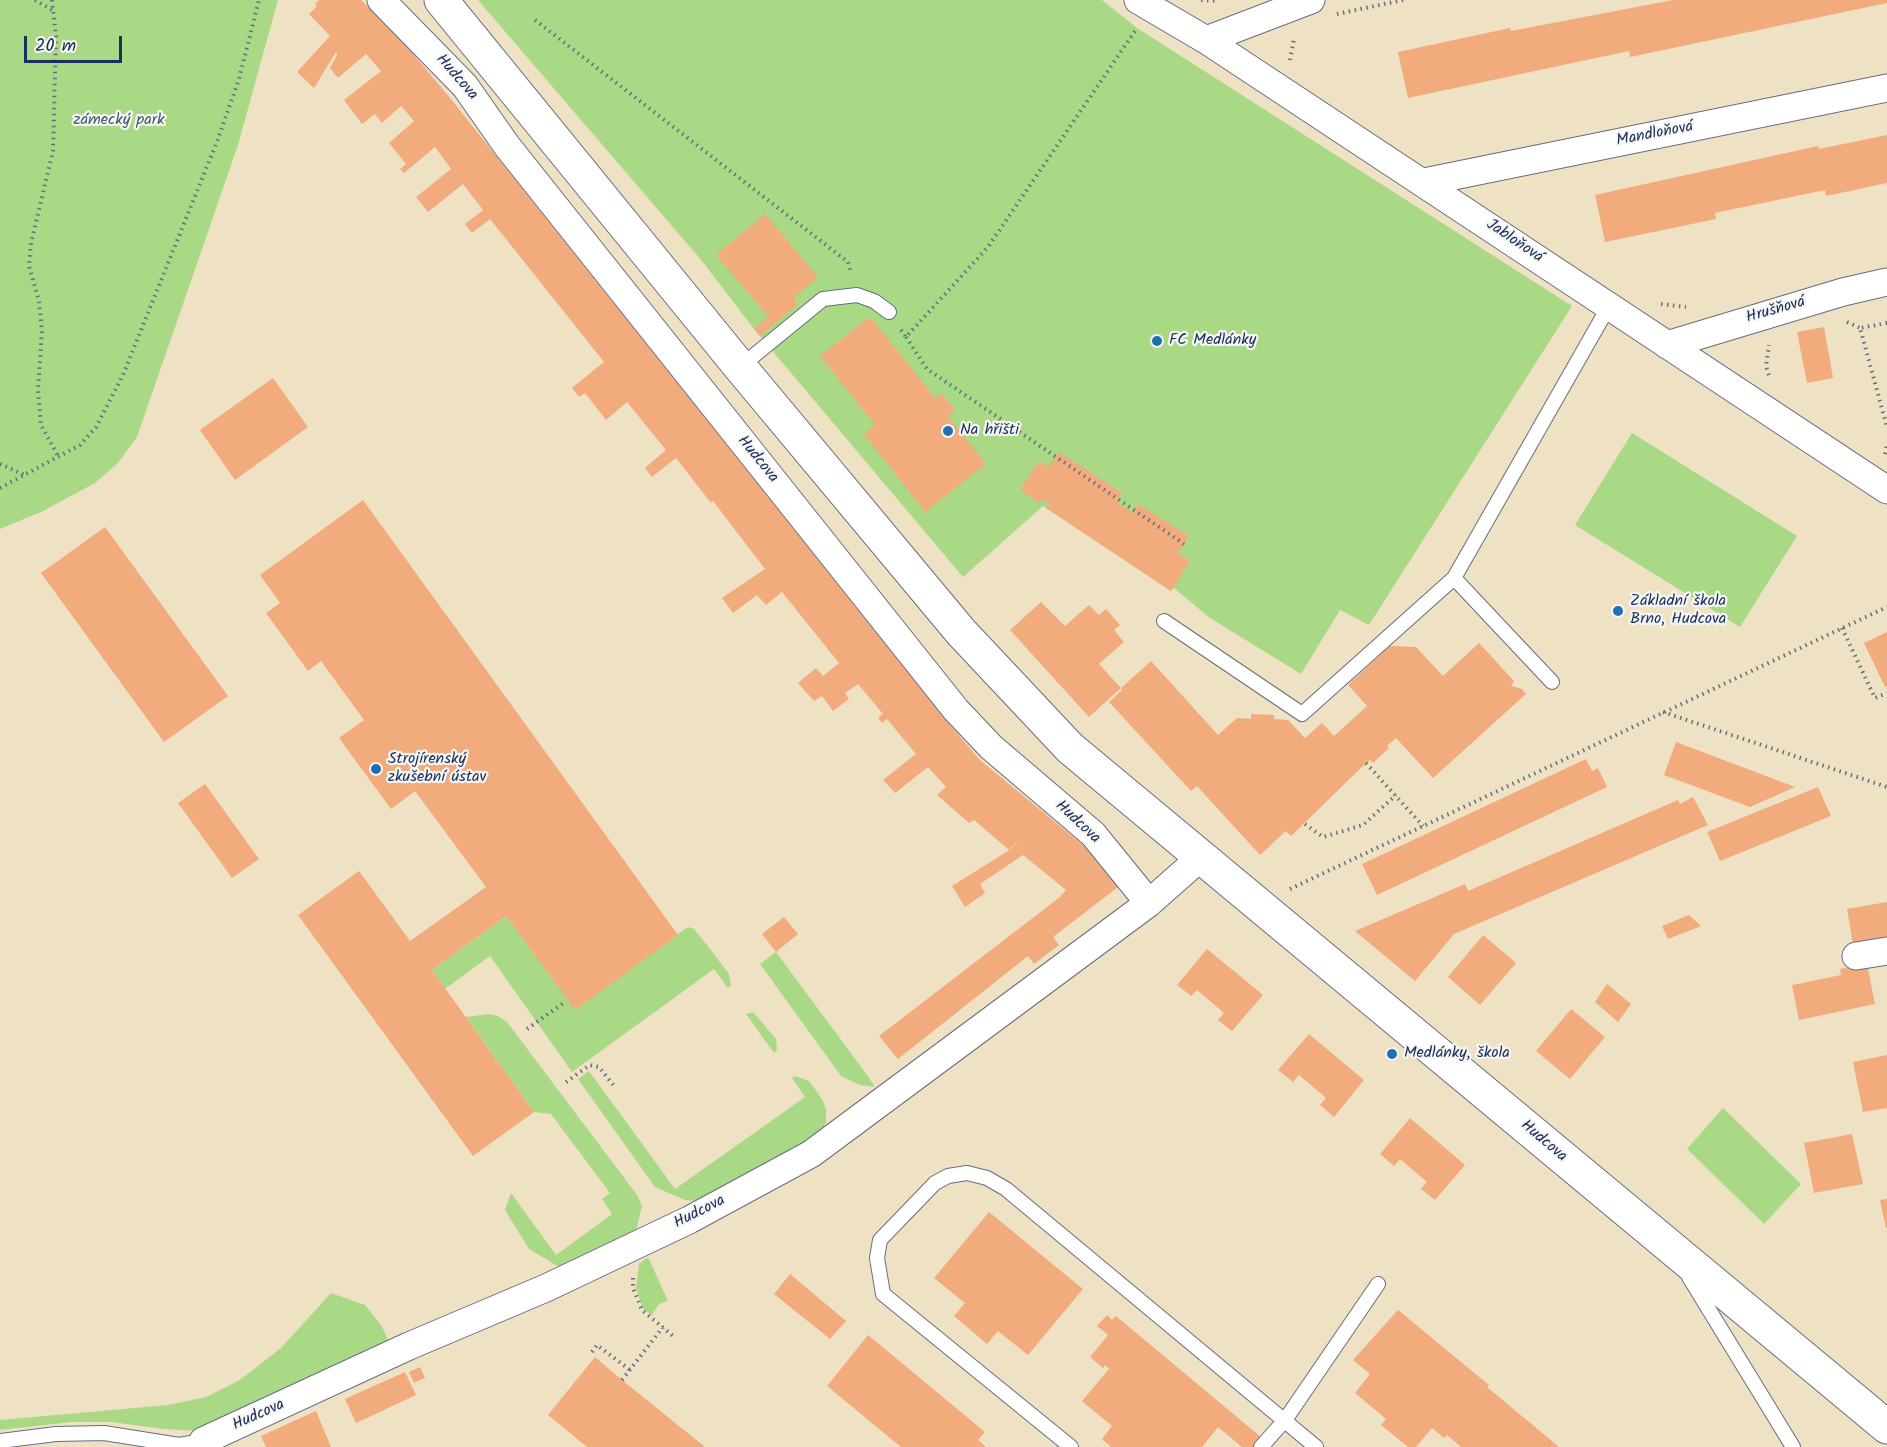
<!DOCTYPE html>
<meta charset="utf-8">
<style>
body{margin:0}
#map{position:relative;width:1887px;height:1447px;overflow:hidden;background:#efe1c3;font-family:Kalam,sans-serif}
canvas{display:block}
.scale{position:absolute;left:24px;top:36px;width:98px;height:27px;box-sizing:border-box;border:3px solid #1b2f5e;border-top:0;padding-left:8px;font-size:18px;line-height:21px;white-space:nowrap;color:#1b2f5e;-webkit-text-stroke:4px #f6f6f2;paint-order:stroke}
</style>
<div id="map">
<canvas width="1887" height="1447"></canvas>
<div class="scale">20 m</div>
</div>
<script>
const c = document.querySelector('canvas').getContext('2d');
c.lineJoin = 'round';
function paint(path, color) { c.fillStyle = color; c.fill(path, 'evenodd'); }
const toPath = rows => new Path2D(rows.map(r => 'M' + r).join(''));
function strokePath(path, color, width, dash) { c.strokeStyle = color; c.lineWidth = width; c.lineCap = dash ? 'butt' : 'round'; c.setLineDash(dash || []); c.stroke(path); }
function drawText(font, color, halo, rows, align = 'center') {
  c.font = font + ' Kalam,sans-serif'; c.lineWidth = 4.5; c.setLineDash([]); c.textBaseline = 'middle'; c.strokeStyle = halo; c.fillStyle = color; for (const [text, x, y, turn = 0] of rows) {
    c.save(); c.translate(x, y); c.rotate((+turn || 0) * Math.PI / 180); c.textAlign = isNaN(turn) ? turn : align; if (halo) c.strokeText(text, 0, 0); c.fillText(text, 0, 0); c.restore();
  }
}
paint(toPath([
 [0,0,278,0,238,145,137,437,118,463,95,483,43,511,0,529],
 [478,0,1102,0,1137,28,1572,306,1369,625,1340,610,1301,674,1210,618,1174,588,1171,591,1043,506,963,577,754,329,702,261],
 [1632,433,1797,536,1740,627,1575,525],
 [506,916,575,1009,688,927,694,929,707,945,729,974,731,985,728,988,714,969,572,1072,490,956,445,989,432,970],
 [776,952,867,1075,875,1087,860,1085,841,1076,760,964],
 [753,1012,776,1039,777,1050,774,1053,746,1014],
 [489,1014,498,1016,507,1022,637,1195,642,1206,636,1231,559,1267,529,1249,505,1210,511,1193,556,1255,612,1214,602,1199,610,1193,551,1114,534,1112,466,1017],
 [589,1071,675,1189,805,1097,792,1078,795,1076,809,1081,822,1099,826,1109,826,1122,822,1133,695,1201,685,1200,655,1187,578,1079],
 [1723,1108,1801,1184,1764,1224,1687,1149],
 [648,1257,668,1301,659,1304,652,1315,643,1309,636,1288,639,1264],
 [331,1293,365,1305,381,1325,390,1344,199,1431,164,1429,111,1422,72,1422,0,1430,0,1420,168,1405,206,1397,240,1380,281,1348]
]), '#aad986');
paint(toPath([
 [319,0,361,0,398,36,446,93,951,726,980,760,1095,855,1118,887,1053,937,1059,945,1034,964,1028,956,898,1059,879,1036,1060,897,1066,890,1023,855,980,884,985,893,965,907,952,886,1011,849,1021,837,1009,850,974,820,969,823,937,795,946,787,928,767,895,793,883,780,916,754,887,719,882,723,878,718,883,714,858,684,845,693,849,699,833,711,822,696,814,701,798,683,816,668,823,676,839,663,782,592,766,605,757,595,733,613,722,598,765,569,713,501,711,503,676,458,652,477,645,468,666,450,627,402,606,420,585,393,579,397,572,388,604,362,490,219,472,233,465,224,483,210,463,184,428,212,416,197,451,169,435,147,404,173,400,169,406,164,389,143,414,121,401,106,382,123,375,114,362,124,344,100,381,71,366,54,338,78,330,68,337,55,336,52,314,88,297,72,330,36,309,14,317,6,315,4],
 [1673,0,1887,0,1887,3,1630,57,1629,51,1408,98,1398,52,1510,28,1511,31],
 [1887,135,1887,183,1826,196,1825,190,1715,213,1716,219,1605,242,1595,195,1818,146,1819,149],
 [765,214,818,277,793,298,798,304,760,336,754,329,768,316,716,255],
 [867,319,872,319,935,398,941,393,955,410,948,416,986,464,925,512,864,434,875,425,820,356],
 [1824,327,1833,378,1807,383,1797,332],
 [273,378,308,427,235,480,200,430],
 [1059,452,1122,493,1116,502,1133,513,1138,504,1189,536,1178,553,1190,561,1171,591,1046,508,1050,504,1042,499,1039,503,1020,490,1039,461,1048,467],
 [363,500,678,935,575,1010,506,916,432,970,534,1112,473,1156,298,915,359,871,410,941,486,887,415,791,391,809,339,738,364,720,321,661,308,671,266,613,280,603,260,575],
 [105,527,228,696,164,742,41,573],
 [1041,602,1065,626,1089,605,1099,615,1106,609,1120,625,1114,630,1124,642,1099,664,1121,688,1151,661,1218,735,1237,718,1251,719,1251,714,1274,715,1274,719,1288,720,1305,738,1322,723,1334,736,1367,706,1348,685,1390,646,1416,647,1443,676,1479,643,1514,681,1511,686,1522,689,1526,694,1433,778,1396,738,1387,746,1389,748,1373,763,1370,760,1366,763,1291,836,1286,831,1260,855,1197,786,1191,791,1109,702,1122,690,1121,688,1089,717,1010,630],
 [1887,632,1887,686,1885,687,1864,643],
 [1676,742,1795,787,1750,807,1664,775],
 [1586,759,1592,771,1598,768,1607,787,1377,895,1362,864],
 [205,784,259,859,232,878,178,803],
 [1818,787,1831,816,1720,861,1707,832],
 [1693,797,1708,825,1454,934,1415,981,1355,931,1465,884,1468,891,1678,800,1680,804],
 [1887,902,1887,938,1853,944,1847,909],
 [1689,915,1701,926,1668,939,1662,926],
 [784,917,798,934,776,952,762,934],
 [1483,935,1516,963,1480,1005,1448,977],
 [1207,949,1263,995,1232,1031,1218,1020,1224,1013,1197,990,1191,996,1177,985],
 [1867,964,1875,1004,1799,1020,1792,985,1841,975,1840,969],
 [1607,984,1631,1004,1618,1022,1595,1002],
 [1571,1009,1605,1037,1570,1079,1536,1051],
 [1309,1034,1364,1080,1334,1117,1320,1105,1326,1098,1299,1075,1293,1082,1278,1070],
 [1887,1055,1887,1108,1863,1112,1853,1062],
 [1410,1118,1465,1165,1435,1200,1421,1189,1427,1182,1400,1159,1394,1166,1380,1154],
 [1852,1134,1863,1184,1814,1193,1804,1143],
 [1887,1199,1887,1228,1886,1228,1880,1200],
 [989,1212,1083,1289,1028,1355,998,1331,987,1344,954,1316,965,1303,934,1278],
 [790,1274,846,1321,830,1339,774,1294],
 [1398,1310,1489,1385,1487,1387,1559,1447,1461,1447,1447,1435,1444,1438,1432,1428,1416,1447,1408,1447,1381,1425,1386,1419,1355,1393,1370,1374,1353,1360],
 [1107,1315,1112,1320,1116,1316,1262,1438,1254,1447,1242,1447,1218,1427,1202,1447,1111,1447,1102,1439,1112,1426,1082,1401,1109,1369,1105,1365,1103,1368,1090,1357,1108,1335,1097,1326],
 [868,1335,985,1432,978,1440,986,1447,901,1447,827,1386],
 [595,1357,622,1380,705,1447,587,1447,548,1415],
 [420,1367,425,1378,414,1383,409,1372],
 [405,1372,416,1395,356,1423,345,1399],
 [316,1411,331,1447,266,1447,261,1436]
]), '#f1ab7d');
const lane = toPath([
 [740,367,823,299,857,295,874,301,889,312],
 [1454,578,1552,682],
 [1164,621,1302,714,1454,578,1609,306],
 [1689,1277,1793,1447],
 [0,1441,56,1434,104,1433,179,1445,203,1441],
 [1071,1447,883,1294,877,1258,880,1240,935,1183,948,1176,967,1173,987,1178,1006,1189,1316,1447],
 [1261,1447,1285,1420,1378,1284]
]);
const street = toPath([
 [381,0,465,86,507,146,956,710,991,747,1093,834,1149,903],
 [1138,0,1206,40,1887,490],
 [1206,40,1311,0],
 [1424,182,1887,88],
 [1667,345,1843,292,1887,282],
 [1856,956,1887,951],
 [203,1441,409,1346,546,1288,689,1220,811,1154,1149,903,1200,858]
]);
const secondary = toPath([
 [441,0,740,367,961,632,1070,748,1887,1427]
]);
strokePath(lane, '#656d81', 16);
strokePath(street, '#656d81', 29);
strokePath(secondary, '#656d81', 35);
strokePath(toPath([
 [35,0,52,10],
 [52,0,56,36,53,151,31,243,29,266,39,301,42,331,38,390,41,425,58,456],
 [1201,0,1218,1],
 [1337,14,1403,0],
 [535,20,848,262,851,274],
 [1290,60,1294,39],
 [1661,304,1686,307],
 [1847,322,1860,328],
 [1887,323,1860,328,1887,427],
 [901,330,906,337,988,247,1135,31],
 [906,337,927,369,1184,544],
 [1769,375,1766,366,1769,345],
 [1885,454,1887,445],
 [0,464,25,475],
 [0,488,80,445,96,427,123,375,218,139,239,79,259,0],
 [1842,628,1875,698,1887,693],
 [1663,712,1887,787],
 [1366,763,1423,826],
 [1305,824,1323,837,1363,825,1396,795],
 [1290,889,1887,607],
 [527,1029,565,1002],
 [566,1082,590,1065,599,1067,615,1087],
 [633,1278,633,1288,642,1310,673,1336],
 [592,1352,597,1345,630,1370],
 [622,1380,663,1327]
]), '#656d81', 4, [1.5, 4.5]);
strokePath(lane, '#fff', 14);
strokePath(street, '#fff', 27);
strokePath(secondary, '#fff', 33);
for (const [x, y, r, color] of [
 [1157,341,6,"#1f6fb2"],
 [948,431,6,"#1f6fb2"],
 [1618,611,6,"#1f6fb2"],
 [376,769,6,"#1f6fb2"],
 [1392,1054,6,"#1f6fb2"]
]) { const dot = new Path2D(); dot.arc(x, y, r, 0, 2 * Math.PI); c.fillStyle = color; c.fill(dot); strokePath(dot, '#f6f6f2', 2); }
drawText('16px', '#1b2f5e', '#f6f6f2', [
 ["Hudcova",456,78,49],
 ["Mandloňová",1655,135,-11],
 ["Jabloňová",1514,242,34],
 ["Hrušňová",1776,311,-16],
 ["Hudcova",757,460,51],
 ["Hudcova",1077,823,43],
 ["Hudcova",1543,1142,40],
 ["Hudcova",700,1213,-27],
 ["Hudcova",259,1416,-24]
]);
drawText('16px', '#3f5a68', '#f6f6f2', [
 ["zámecký park",119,121]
]);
drawText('16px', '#1b2f5e', '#f6f6f2', [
 ["FC Medlánky",1169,341],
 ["Na hřišti",960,431],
 ["Základní škola",1630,602],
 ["Brno, Hudcova",1630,620],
 ["Strojírenský",388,760],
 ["zkušební ústav",388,778],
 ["Medlánky, škola",1404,1054]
], 'left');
</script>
